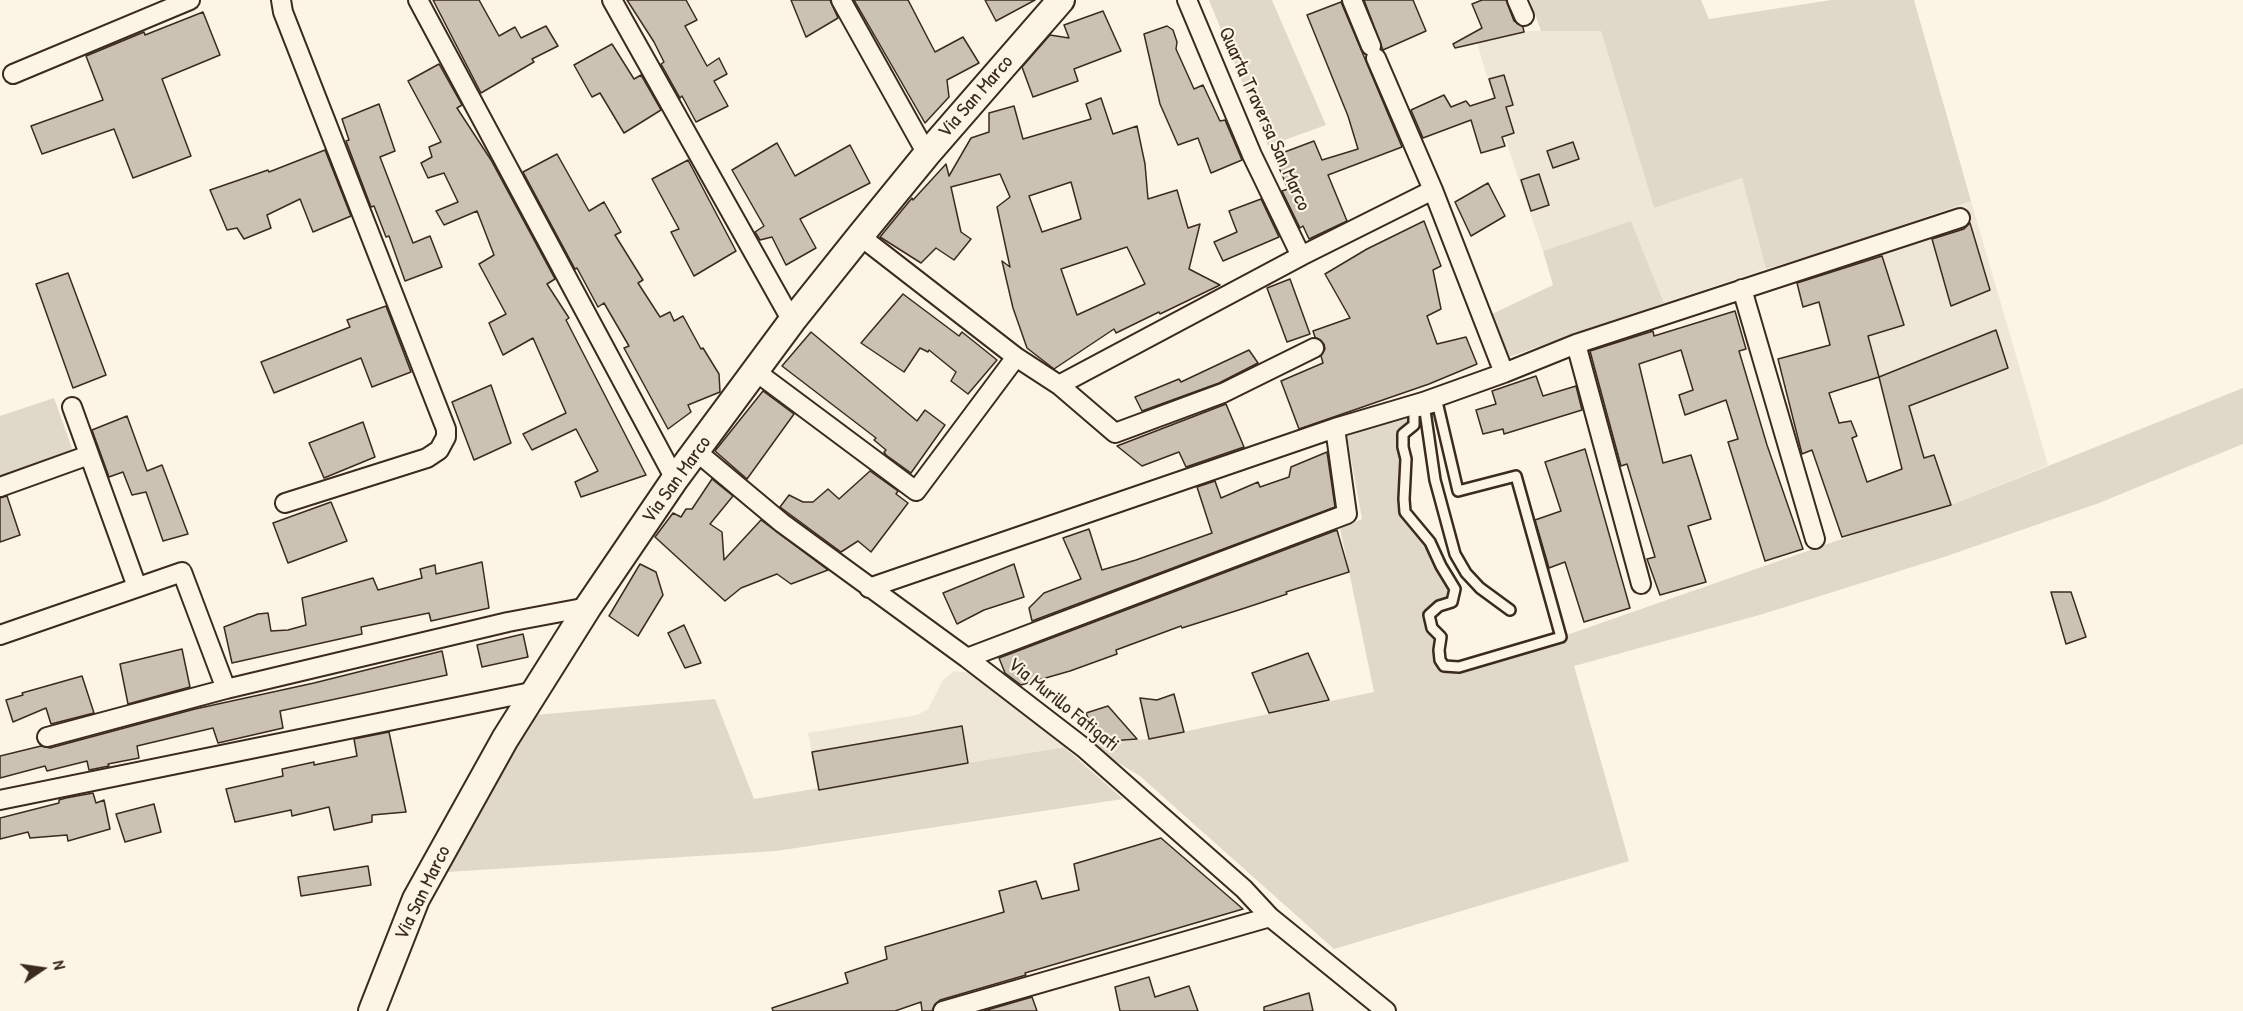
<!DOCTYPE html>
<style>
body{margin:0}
#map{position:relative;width:2243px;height:1011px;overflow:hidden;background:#fcf5e5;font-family:"Patrick Hand",sans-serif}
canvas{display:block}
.north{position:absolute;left:12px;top:939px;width:60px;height:60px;-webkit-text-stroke:4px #fcf5e5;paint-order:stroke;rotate:77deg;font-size:16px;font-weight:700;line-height:24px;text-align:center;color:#3b2a1e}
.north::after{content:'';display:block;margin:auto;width:21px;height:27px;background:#3b2a1e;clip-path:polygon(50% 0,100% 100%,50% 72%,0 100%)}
</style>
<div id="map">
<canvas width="2243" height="1011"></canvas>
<div class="north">N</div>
</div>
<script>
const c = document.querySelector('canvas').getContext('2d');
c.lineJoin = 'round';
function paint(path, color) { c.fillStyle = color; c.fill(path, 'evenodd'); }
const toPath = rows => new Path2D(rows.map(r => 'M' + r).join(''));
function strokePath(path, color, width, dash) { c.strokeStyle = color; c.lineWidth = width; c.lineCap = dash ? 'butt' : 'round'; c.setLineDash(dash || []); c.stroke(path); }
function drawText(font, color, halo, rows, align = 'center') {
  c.font = font + ' "Patrick Hand",sans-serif'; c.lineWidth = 4.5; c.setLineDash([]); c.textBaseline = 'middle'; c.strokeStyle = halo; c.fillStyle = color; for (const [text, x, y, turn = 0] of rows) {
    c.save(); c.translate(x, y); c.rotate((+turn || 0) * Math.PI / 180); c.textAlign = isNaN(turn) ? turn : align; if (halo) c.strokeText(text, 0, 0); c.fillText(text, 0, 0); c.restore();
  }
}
paint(toPath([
 [1524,31,1601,31,1654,208,1742,178,1766,269,1664,303,1631,221,1543,251,1508,147,1477,43],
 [1971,201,2048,465,1951,505,1914,515,1843,246],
 [954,671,973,673,1067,746,819,790,808,733,917,715,928,709,943,680]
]), '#eee6d6');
paint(toPath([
 [1209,0,1272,0,1326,125,1268,146],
 [1530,0,1701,0,1709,19,1831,0,1914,0,1971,201,1843,246,1766,269,1742,178,1654,208,1601,31,1541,31],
 [1631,221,1664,303,1509,357,1492,314,1553,285,1543,251],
 [2243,388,2243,444,2099,503,1944,557,1763,614,1574,666,1629,861,1334,949,1140,776,1087,744,1149,739,1374,692,1340,528,1362,519,1347,436,1414,413,1414,425,1403,434,1405,512,1455,589,1452,602,1429,615,1441,637,1440,660,1457,665,1561,637,1879,526,1951,505],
 [54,398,73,451,0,476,0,416],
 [715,699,754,799,1064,747,1123,799,776,851,448,872,470,824,512,749,535,715]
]), '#e0d8c8');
const building = toPath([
 [433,0,479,0,499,36,515,27,521,38,546,26,558,46,532,59,534,62,481,93,433,0],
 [627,0,686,0,697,20,685,26,707,66,719,58,727,74,714,81,728,106,696,122,682,96,680,98,661,64,664,62,654,42,627,0],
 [791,0,830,0,838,18,806,37,791,0],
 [854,0,908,0,935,52,963,37,979,63,947,80,949,97,925,123,854,0],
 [985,0,1035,0,996,21,985,0],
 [1364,0,1413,0,1426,31,1383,50,1364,0],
 [1482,0,1506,0,1514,21,1523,27,1524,32,1455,48,1453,44,1482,28,1472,4,1482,0],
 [1341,2,1402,147,1328,175,1347,221,1309,239,1303,226,1300,228,1282,191,1288,189,1274,156,1314,141,1322,160,1358,149,1348,116,1307,15,1341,2],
 [1103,11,1121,51,1074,69,1078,81,1033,97,1022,67,1050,35,1069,38,1064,25,1103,11],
 [203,12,220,55,162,79,191,156,133,178,114,129,42,154,31,126,103,100,86,56,144,32,145,35,203,12],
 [1167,26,1173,30,1177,42,1176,49,1194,89,1203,85,1220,121,1225,120,1242,160,1211,173,1198,138,1178,145,1160,104,1144,34,1167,26],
 [612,44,634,79,641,75,661,110,624,133,600,93,592,97,574,65,612,44],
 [439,64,462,105,457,108,491,160,555,279,547,284,569,318,566,320,646,475,581,497,575,482,598,471,576,429,532,450,523,434,566,413,533,338,503,355,489,323,506,314,479,264,494,255,477,211,444,225,436,211,458,202,444,173,428,178,421,163,432,157,429,147,441,142,408,81,439,64],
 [1504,75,1513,105,1506,107,1514,133,1502,137,1505,146,1481,153,1471,120,1423,138,1411,110,1444,95,1451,107,1466,101,1470,106,1495,98,1489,79,1504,75],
 [1101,98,1113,134,1137,126,1145,164,1148,199,1177,190,1188,228,1200,224,1189,269,1220,285,1160,314,1159,312,1116,333,1114,329,1054,369,1027,348,1013,308,1002,261,1010,267,997,207,1010,197,1000,174,951,187,961,232,971,239,954,260,936,248,921,263,880,237,912,198,913,200,946,164,949,176,971,138,989,132,989,113,1014,106,1023,139,1091,119,1086,104,1101,98],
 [1071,182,1081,219,1042,232,1029,196,1071,182],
 [1127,247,1145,284,1077,315,1061,269,1127,247],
 [379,104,395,151,380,157,413,243,430,236,442,267,405,281,389,236,386,237,374,206,371,207,346,141,349,140,342,119,379,104],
 [1573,142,1579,159,1553,168,1547,151,1573,142],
 [777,143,795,176,850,145,870,183,800,219,816,248,786,265,772,237,760,240,755,232,764,226,732,170,777,143],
 [325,150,351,216,313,232,300,199,267,215,271,228,244,239,237,228,227,230,210,190,268,170,269,172,325,150],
 [557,154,589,211,604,202,621,232,615,235,643,280,638,283,660,317,670,312,674,321,683,316,701,349,703,348,719,374,720,392,688,405,691,412,668,429,624,348,629,346,604,303,598,307,577,268,575,269,523,172,557,154],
 [688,160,736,251,694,276,671,232,679,229,652,179,688,160],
 [1539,174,1549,205,1531,211,1521,180,1539,174],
 [1488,183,1505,216,1471,236,1455,202,1488,183],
 [1261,199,1279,237,1223,261,1214,242,1237,232,1229,211,1261,199],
 [1424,221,1441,266,1433,270,1441,309,1427,316,1437,344,1466,337,1477,364,1429,384,1299,429,1281,381,1323,363,1321,356,1325,349,1324,344,1315,337,1313,331,1350,318,1325,274,1367,249,1424,221],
 [1970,223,1990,290,1951,306,1932,239,1964,229,1970,223],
 [1882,256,1904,325,1868,336,1879,377,1996,330,2008,368,1909,406,1924,458,1934,455,1951,505,1842,537,1812,450,1802,454,1778,359,1830,345,1819,302,1803,307,1797,283,1882,256],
 [1879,377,1902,469,1867,482,1852,438,1857,436,1851,421,1839,423,1829,393,1879,377],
 [68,273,106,375,73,388,36,284,68,273],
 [1290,279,1310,334,1287,342,1267,288,1290,279],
 [903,294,959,336,962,332,997,360,968,394,951,381,956,372,929,350,928,352,920,348,904,372,861,343,903,294],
 [386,306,411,372,372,387,361,358,274,393,261,362,350,327,347,320,386,306],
 [1735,311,1746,349,1739,351,1767,445,1803,549,1765,561,1728,442,1738,439,1726,400,1685,415,1679,395,1693,390,1681,350,1639,364,1663,463,1691,455,1711,519,1688,526,1706,582,1660,595,1647,559,1655,557,1627,464,1621,466,1590,351,1653,331,1654,336,1735,311],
 [811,332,917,421,925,410,945,425,911,473,886,455,884,452,886,450,874,440,876,438,782,366,811,332],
 [1249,350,1258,363,1219,383,1142,411,1135,397,1179,379,1181,382,1249,350],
 [1536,376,1543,396,1576,386,1582,410,1504,434,1503,429,1483,434,1476,410,1496,404,1492,391,1536,376],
 [491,385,511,443,474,460,452,402,491,385],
 [763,391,794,414,747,479,715,451,763,391],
 [1226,404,1244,447,1186,467,1179,452,1142,466,1117,446,1226,404],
 [127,416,147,471,162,465,188,534,163,541,146,492,132,495,123,472,109,477,92,430,127,416],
 [363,422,375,457,324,478,309,443,363,422],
 [1585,449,1630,608,1584,622,1565,562,1549,568,1535,520,1561,511,1545,462,1585,449],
 [1327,452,1335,507,1032,621,1029,608,1044,593,1081,579,1063,538,1089,529,1102,570,1136,560,1212,533,1197,487,1215,481,1221,498,1258,482,1260,487,1289,477,1291,467,1327,452],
 [870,471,898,491,896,494,908,503,871,552,858,541,841,552,780,507,789,495,803,502,813,502,828,489,839,499,870,471],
 [712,479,733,496,710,524,722,532,724,560,761,520,828,570,791,584,777,574,741,588,725,601,655,537,673,513,681,517,686,509,692,509,712,479],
 [7,496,20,535,0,542,0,498,7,496],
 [331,502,347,541,288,563,273,523,331,502],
 [1337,530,1349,572,1286,592,1287,594,1245,608,1182,628,1181,626,1116,650,1117,654,1070,671,1021,685,1005,673,999,658,1337,530],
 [482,562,489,608,431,621,429,613,361,627,362,634,232,663,224,627,258,614,268,613,271,631,288,630,306,625,302,598,373,578,378,590,422,578,420,569,435,565,436,574,482,562],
 [640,564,656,572,663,595,638,636,609,616,640,564],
 [1014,564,1024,597,984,610,957,624,943,593,1014,564],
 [2051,592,2071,592,2086,637,2066,644,2051,592],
 [684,625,701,663,685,668,668,633,684,625],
 [523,634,528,657,482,667,477,645,523,634],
 [182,649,190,687,128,704,120,664,182,649],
 [442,651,447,675,280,711,283,728,218,743,213,728,137,746,139,758,108,764,109,766,89,770,87,761,47,771,45,766,0,778,0,756,41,746,50,748,195,709,314,683,442,651],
 [1308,653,1329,700,1269,713,1252,673,1308,653],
 [82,676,94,713,51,724,46,708,13,722,6,700,23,695,22,693,82,676],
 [1174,694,1184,732,1149,739,1140,698,1157,700,1174,694],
 [1108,706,1137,739,1098,742,1086,713,1108,706],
 [962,726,968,763,819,790,812,752,962,726],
 [389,732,406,812,372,815,372,822,334,830,329,807,292,816,291,810,235,822,226,789,283,776,282,769,314,762,314,765,357,756,354,739,389,732],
 [93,793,96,803,104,800,110,829,68,841,67,835,30,838,28,832,0,839,0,818,59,803,59,800,66,798,93,793],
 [154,804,161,832,125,842,116,814,154,804],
 [1161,838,1243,909,1025,973,1026,975,940,1000,935,1004,932,1011,922,1011,921,1002,895,1011,773,1011,772,1008,848,983,845,973,887,959,885,947,1004,912,999,891,1036,881,1042,899,1079,890,1074,864,1161,838],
 [368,866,371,885,301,896,298,877,368,866],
 [1149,977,1155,997,1189,986,1198,1011,1120,1011,1115,987,1149,977],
 [1309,993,1313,1011,1264,1011,1264,1007,1309,993],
 [1032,997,1037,1011,984,1011,1032,997]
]);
paint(building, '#ccc2b3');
strokePath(building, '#3b2a1e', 1.5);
const service = toPath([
 [1424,404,1435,480,1455,554,1466,573,1480,588,1510,610],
 [1438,406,1458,491,1516,476,1561,637,1459,667,1444,666,1440,660,1439,650,1441,637,1432,628,1429,615,1439,606,1452,602,1455,589,1441,566,1430,542,1405,512,1404,499,1406,459,1403,447,1403,434,1414,425,1414,413,1438,406]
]);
const minor = toPath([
 [281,0,283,12,446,429,446,437,439,450,427,458,285,503],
 [418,0,675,479],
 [612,0,792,321],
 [841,0,927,154],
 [1187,0,1252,155,1301,256],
 [1352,0,1371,46],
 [1517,0,1524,16],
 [1376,58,1433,190,1504,373,1576,344,1960,218],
 [13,74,190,0],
 [860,236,1016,357],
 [1742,289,1815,539],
 [1576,344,1641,584],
 [755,371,916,491,1016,357,1059,385,1301,256,1433,190],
 [1059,385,1115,433,1223,393,1314,348],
 [72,407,137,587],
 [697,452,782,523,967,658,1084,748,1244,889,1270,917,1386,1011],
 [0,487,89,455],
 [869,588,1335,428,1423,402,1504,373],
 [0,635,182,572,226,689],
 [967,658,1347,514,1335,428],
 [47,737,226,689,508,622,588,607],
 [0,800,536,691],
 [943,1011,1270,917]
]);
const secondary = toPath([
 [372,1011,416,899,505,739,588,607,675,479,792,321,860,236,927,154,1061,0]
]);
strokePath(service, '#3b2a1e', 14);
strokePath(minor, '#3b2a1e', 22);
strokePath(secondary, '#3b2a1e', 30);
strokePath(service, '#fcf5e5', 9);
strokePath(minor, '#fcf5e5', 18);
strokePath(secondary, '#fcf5e5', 26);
drawText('20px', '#3b2a1e', '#fcf5e5', [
 ["Via San Marco",976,97,-49],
 ["Quarta Traversa San Marco",1264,119,66],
 ["Via San Marco",677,480,-54],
 ["Via Murillo Fatigati",1063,705,39],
 ["Via San Marco",423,893,-64]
]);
</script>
